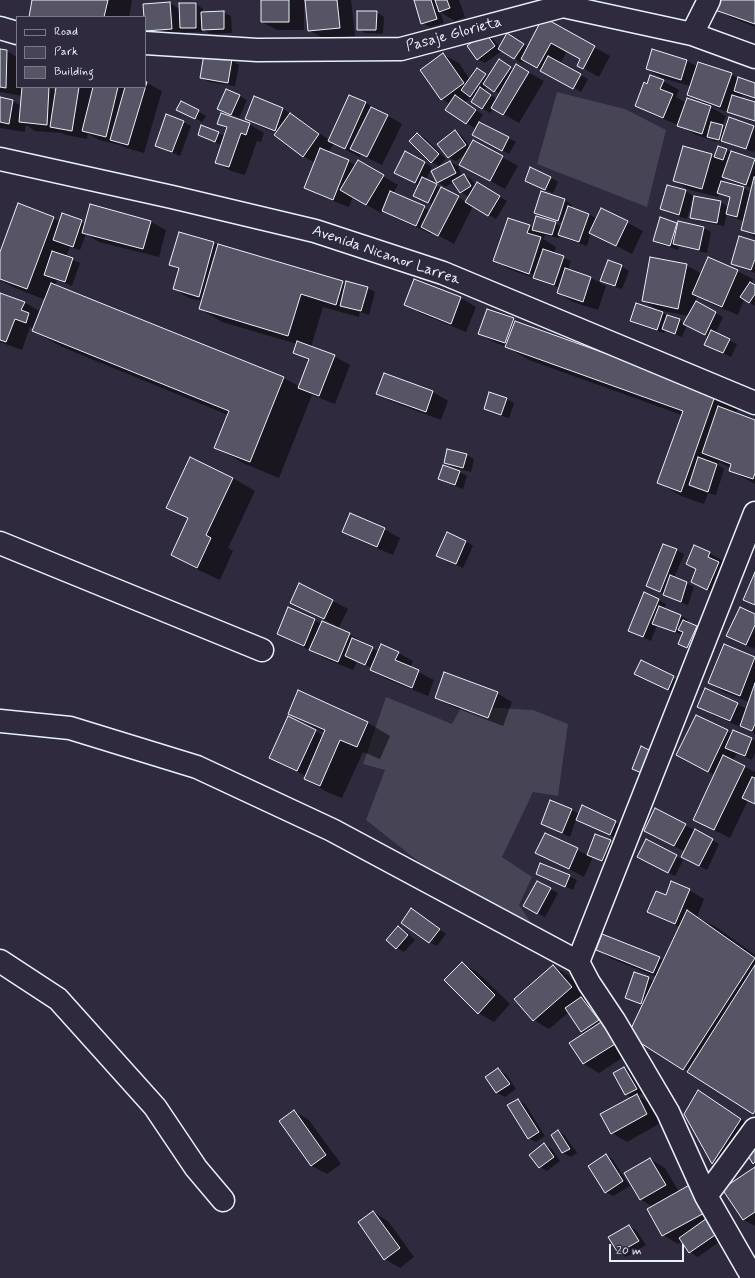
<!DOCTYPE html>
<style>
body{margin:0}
#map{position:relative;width:755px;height:1278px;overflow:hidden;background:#2f2a3d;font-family:Mynerve,sans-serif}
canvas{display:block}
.legend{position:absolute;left:16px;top:16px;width:130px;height:72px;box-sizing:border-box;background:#2f2a3d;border:1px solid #797a88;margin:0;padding:5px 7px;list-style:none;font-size:12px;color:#e8f1f8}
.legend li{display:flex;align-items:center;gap:8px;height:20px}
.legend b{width:20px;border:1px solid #797a88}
.scale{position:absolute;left:609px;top:1244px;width:75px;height:18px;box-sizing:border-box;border:2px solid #e8f1f8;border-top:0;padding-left:5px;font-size:12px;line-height:14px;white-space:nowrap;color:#e8f1f8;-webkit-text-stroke:3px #2f2a3d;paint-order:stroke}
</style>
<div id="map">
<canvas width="755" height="1278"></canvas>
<ul class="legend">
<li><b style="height:5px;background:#2f2a3d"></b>Road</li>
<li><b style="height:11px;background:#464455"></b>Park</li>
<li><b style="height:11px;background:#575565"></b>Building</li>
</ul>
<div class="scale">20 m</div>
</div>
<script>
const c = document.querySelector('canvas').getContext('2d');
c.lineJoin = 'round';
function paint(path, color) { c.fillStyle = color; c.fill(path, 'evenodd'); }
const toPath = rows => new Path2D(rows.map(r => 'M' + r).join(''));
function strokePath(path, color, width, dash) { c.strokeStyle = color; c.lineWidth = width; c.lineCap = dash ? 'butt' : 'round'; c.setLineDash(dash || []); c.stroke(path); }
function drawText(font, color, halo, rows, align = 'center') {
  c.font = font + ' Mynerve,sans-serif'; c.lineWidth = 3; c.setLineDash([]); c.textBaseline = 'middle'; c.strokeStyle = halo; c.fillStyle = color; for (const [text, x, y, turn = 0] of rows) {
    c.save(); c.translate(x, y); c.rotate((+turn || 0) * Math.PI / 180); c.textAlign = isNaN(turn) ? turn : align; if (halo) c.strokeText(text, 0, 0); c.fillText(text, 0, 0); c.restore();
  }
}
paint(toPath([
 [557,92,625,109,666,130,647,207,537,164],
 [386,697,452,724,462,706,533,710,568,724,558,796,533,792,502,857,532,877,519,905,536,930,447,884,366,820,385,770,363,764]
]), '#464455');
paint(toPath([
 [33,0,132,0,129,17,30,17],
 [262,0,304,0,304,30,277,30,262,22],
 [306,0,351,0,355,36,324,39,309,30],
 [416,0,459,0,465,17,455,21,440,12,444,23,430,27,422,23],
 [755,0,755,27,732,18,716,10],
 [170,3,181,10,196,4,203,9,203,13,223,12,231,16,232,33,210,34,203,29,203,32,188,32,186,31,187,37,161,39,146,30],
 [376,12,384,17,383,34,365,33,358,29],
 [543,19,610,56,599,77,578,65,582,59,567,51,560,64,588,79,581,92,524,60,522,63,502,51,485,63,477,59,485,34,492,38,500,48,507,35,528,47],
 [0,50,7,51,17,57,17,87,48,87,57,92,57,88,48,87,145,87,145,82,162,91,144,153,126,148,120,145,99,140,88,134,87,139,66,135,62,133,35,131,26,125,25,132,0,128,0,98,13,101,21,106,22,96,0,92],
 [653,50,687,61,697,66,731,74,739,79,755,84,755,99,742,95,741,99,755,103,755,122,709,105,709,106,726,116,722,126,726,128,755,127,755,149,754,152,726,143,717,141,717,142,694,134,678,125,651,114,636,105,651,76,663,81,679,90,676,97,686,103,705,104,688,94,690,86,662,78,647,69],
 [444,55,459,63,470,80,485,74,489,77,507,65,514,70,517,66,544,81,519,123,493,108,490,113,482,108,472,97,465,102,483,115,474,128,447,109,450,104,442,99],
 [488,86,500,94,497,99,484,91],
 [231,60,239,65,235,86,209,82,201,77],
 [240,96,247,100,239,118,226,112],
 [349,96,366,103,402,124,382,165,361,155,360,157,334,144,328,152,356,165,358,162,398,185,393,193,430,211,433,205,422,199,419,185,395,173,405,153,432,167,426,180,467,202,469,197,461,192,454,182,445,187,438,182,450,162,458,166,462,176,464,175,471,179,476,186,477,183,507,201,496,219,473,206,454,244,432,232,431,234,398,219,383,210,381,213,353,197,349,207,320,196,305,187,315,163,303,156,276,133,261,127,246,118,254,98,283,109,298,118,329,140],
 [181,102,206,116,202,122,185,113],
 [183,122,191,126,180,156,156,145],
 [219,124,249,124,264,133,261,142,257,141,245,175,231,171,216,162,222,145,206,139,199,135,218,133,225,136,227,129],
 [455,132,462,136,470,147,474,141,518,166,505,189,476,173,467,153,456,161,448,157],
 [417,134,425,138,446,159,439,166,432,162],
 [508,138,516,142,509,154,481,139],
 [684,147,715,157,726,150,755,161,755,237,742,229,744,221,734,218,727,214,724,226,698,221,691,217,721,202,728,207,731,198,719,193,718,197,690,190,674,181],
 [723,177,731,181,753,188,751,193,744,188,722,183],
 [550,177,558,182,553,193,533,184],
 [668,186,686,191,693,196,687,219,669,213,661,209],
 [565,200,572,205,571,208,589,214,597,219,602,209,643,231,632,254,591,232,587,246,567,239,560,235,559,238,545,235,543,239,556,247,554,254,571,261,568,270,591,278,606,286,598,310,573,302,558,293,560,288,509,269,494,260,508,219,533,228,555,223,562,227,563,223,543,217,535,213],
 [525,270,535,276,535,278,524,272],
 [63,214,86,224,151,222,166,230,159,257,99,242,86,234,80,250,70,247,66,257,80,263,72,286,57,280,55,286,284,378,300,387,309,361,294,352,297,344,222,322,200,309,202,301,189,298,174,289,179,270,170,265,179,233,346,284,367,288,375,292,369,315,360,312,359,317,323,307,311,347,334,356,350,365,335,404,312,395,279,478,243,463,215,447,228,415,62,347,33,331,34,329,30,327,22,350,0,342,0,294,24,302,41,312,46,300,15,288,0,280,0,254,53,218,60,222],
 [677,224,704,228,711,232,707,253,679,246,678,250,662,245,654,241],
 [755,242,755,273,739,267,732,263],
 [686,265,702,274,737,271,753,279,751,284,755,286,755,306,744,299,738,315,709,303,697,296,696,302,723,317,715,334,737,344,731,357,706,345,709,337,687,325,682,337,666,330,664,333,639,325,632,321,659,311,685,323,689,316,658,310,643,301],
 [621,266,629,271,622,289,609,285,602,280],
 [415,280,461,298,476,307,466,332,420,313,405,305],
 [513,319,525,326,716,394,738,407,736,414,755,421,755,484,730,470,731,468,719,462,718,465,724,469,716,495,708,493,704,504,681,496,659,483,682,415,529,360,507,347,494,342,479,334],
 [385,374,433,392,448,401,441,420,393,402,378,394],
 [490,393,507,399,514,403,509,418,492,413,485,408],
 [448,450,467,455,474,459,471,472,452,467,445,463],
 [191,458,233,478,255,491,228,548,233,551,220,580,194,568,172,555,189,519,168,507],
 [444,466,460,472,467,476,463,489,447,483,439,479],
 [384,529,400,538,393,555,358,540,343,531],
 [466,541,473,546,463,568,438,555],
 [676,550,684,554,674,578,694,587,688,605,672,599,665,594,647,586],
 [709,553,725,562,723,597,692,582,697,570,687,564],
 [658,600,666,604,664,609,681,616,688,620,687,623,704,632,695,652,679,644,683,635,657,625,651,641,630,631],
 [333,601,348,609,339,627,291,603],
 [289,608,322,624,349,634,364,643,364,644,379,652,398,653,413,661,410,668,434,680,428,696,386,679,371,670,372,668,357,661,353,670,326,659,278,634],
 [755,615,755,645,754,649,728,636],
 [724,645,755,658,755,734,746,728,745,729,713,715,698,706,737,704,747,709,749,702,724,692,709,683],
 [641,662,681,682,676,693,643,678],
 [298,692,368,723,390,736,380,759,363,752,342,798,327,792,305,779,306,776,270,758,316,731,324,736,325,733,311,726,289,714],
 [497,693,512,702,503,726,451,706,436,697],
 [697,716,732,734,734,731,755,741,755,753,752,760,737,753,733,761,755,772,755,804,748,800,730,838,694,820,715,775,693,764],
 [583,807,623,826,618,839,576,819,570,837,542,824,571,809,579,814],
 [685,825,719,844,707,870,690,861,685,852,646,831],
 [545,834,587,855,596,835,618,846,610,865,593,857,584,877,537,852],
 [676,856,683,860,675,876,645,861],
 [537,874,569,876,577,880,573,890],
 [537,882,558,893,545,917,524,906],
 [689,890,704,899,697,917,716,927,755,955,755,1113,630,1035,643,1006,626,998,635,973,655,982,657,977,612,959,597,950,659,958,664,961,680,927,664,920,649,912,666,896],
 [412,909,446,934,437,946,429,942],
 [399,928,406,932,415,940,404,952,397,948],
 [462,964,477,972,510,1004,494,1022,478,1013],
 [553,966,568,975,587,996,583,999,589,1003,605,1024,604,1025,616,1032,630,1053,599,1073,584,1064,571,1043,585,1034,582,1032,569,1012,549,1029,534,1020],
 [624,1068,632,1072,643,1093,638,1096,652,1104,662,1122,627,1142,612,1133,632,1098,626,1094],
 [498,1069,506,1074,516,1089,505,1097,497,1093,487,1078],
 [698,1091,755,1128,728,1172,713,1163],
 [518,1100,525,1104,545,1136,536,1142,529,1138],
 [294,1111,309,1120,341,1164,327,1174,312,1166,280,1122],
 [558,1131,565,1136,577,1153,571,1157,563,1153,552,1135],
 [544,1145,552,1149,560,1161,547,1171,540,1167],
 [606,1155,613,1160,630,1186,613,1196,606,1192],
 [650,1159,665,1168,679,1192,693,1184,727,1236,698,1257,690,1252,682,1241,678,1244,663,1235,653,1207,640,1199],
 [755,1168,755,1226,744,1220,724,1189],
 [373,1212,388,1221,414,1257,400,1268,385,1259],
 [629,1226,636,1230,646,1245,626,1257,619,1252]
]), '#0007');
const building = toPath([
 [32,0,108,0,104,17,29,17,32,0],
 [261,0,289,0,289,22,261,22,261,0],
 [305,0,337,0,340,28,308,31,305,0],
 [414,0,431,0,437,19,421,24,414,0],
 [435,0,447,0,450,8,439,12,435,0],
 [719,0,755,0,755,24,715,10,719,0],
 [170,2,172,29,145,31,143,4,170,2],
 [179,3,196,3,196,28,180,28,179,3],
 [224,11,224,29,202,30,201,12,224,11],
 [357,11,377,11,376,30,357,30,357,11],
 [543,17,595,46,583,69,577,66,580,59,551,43,537,68,521,59,543,17],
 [485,32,495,46,477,60,467,46,485,32],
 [507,33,524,44,514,59,498,49,507,33],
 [0,49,7,50,6,88,0,87,0,49],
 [652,49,687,60,681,80,646,69,652,49],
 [443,53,464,83,441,100,420,70,443,53],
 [204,54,232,59,228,83,200,78,204,54],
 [548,56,581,74,573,89,540,71,548,56],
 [499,59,511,67,494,92,483,84,499,59],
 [698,62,732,73,720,107,687,95,698,62],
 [516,64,529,72,503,115,491,108,516,64],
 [477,68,486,74,470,97,461,90,477,68],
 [650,75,664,80,660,89,673,94,663,118,635,106,644,82,647,84,650,75],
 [738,77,755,83,755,98,734,91,738,77],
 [145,81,147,82,128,145,110,140,125,87,145,87,145,81],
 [22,87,49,87,47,125,19,122,22,87],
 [56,87,79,87,72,131,50,127,56,87],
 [93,87,118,87,106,137,82,131,93,87],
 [480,87,491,95,482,109,471,102,480,87],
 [226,89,240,95,231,115,217,109,226,89],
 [349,95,366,102,345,149,328,141,349,95],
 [455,95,476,110,466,124,445,110,455,95],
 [732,95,755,102,755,121,727,112,732,95],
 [254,96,283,108,275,131,245,119,254,96],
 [0,97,13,100,9,124,0,122,0,97],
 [687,98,711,106,702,134,677,126,687,98],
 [181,101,199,110,195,119,176,110,181,101],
 [371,107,388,115,367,157,350,149,371,107],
 [221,113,250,123,246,135,241,133,229,167,215,163,227,127,217,124,221,113],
 [290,113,319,134,303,157,274,135,290,113],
 [166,114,184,121,172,152,155,146,166,114],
 [729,117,754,126,746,149,721,141,729,117],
 [479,122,509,137,502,151,472,135,479,122],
 [711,122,723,125,719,140,707,137,711,122],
 [201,125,219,132,215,142,198,135,201,125],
 [455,130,466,145,448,158,437,144,455,130],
 [417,133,439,154,431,163,409,141,417,133],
 [473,140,503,156,490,181,459,165,473,140],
 [683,146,712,154,702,189,673,181,683,146],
 [718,146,727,149,723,160,714,157,718,146],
 [320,148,349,160,333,200,304,188,320,148],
 [405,151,425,162,415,183,394,173,405,151],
 [731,151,755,159,746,185,722,177,731,151],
 [358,160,384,175,366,205,340,190,358,160],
 [450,161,456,173,437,183,431,171,450,161],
 [530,167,551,177,545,190,525,181,530,167],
 [464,174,471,186,460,193,452,181,464,174],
 [422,177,437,184,428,203,413,196,422,177],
 [754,177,755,177,755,234,741,230,754,177],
 [721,181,744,187,737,217,726,214,730,197,717,193,721,181],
 [477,182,500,196,488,216,465,202,477,182],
 [667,185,686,190,679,215,660,209,667,185],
 [441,187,459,196,438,236,421,227,441,187],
 [390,191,425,206,416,226,382,211,390,191],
 [541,191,565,199,558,221,534,213,541,191],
 [694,196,721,201,717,223,690,218,694,196],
 [18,203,54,217,27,289,0,279,0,252,18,203],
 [90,204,151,221,143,249,82,233,90,204],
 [568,206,589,214,579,242,558,235,568,206],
 [601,208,628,221,616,246,589,233,601,208],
 [62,213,82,220,73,247,53,240,62,213],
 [536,216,556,222,552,235,532,230,536,216],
 [660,217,677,223,670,246,653,241,660,217],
 [508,218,530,225,527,233,541,237,529,274,493,261,508,218],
 [678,221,704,227,699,250,673,244,678,221],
 [179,232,214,242,199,297,173,289,179,268,169,265,179,232],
 [739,236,755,241,755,259,751,270,731,264,739,236],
 [218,244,343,281,336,305,301,294,288,336,199,309,218,244],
 [543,249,564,256,554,285,533,278,543,249],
 [52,251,73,258,65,282,44,275,52,251],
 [650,257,687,264,678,309,642,301,650,257],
 [708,257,738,270,722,307,692,294,708,257],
 [608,260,622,265,615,286,600,281,608,260],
 [565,268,591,277,583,302,557,293,565,268],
 [414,279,461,297,451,324,404,305,414,279],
 [346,281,368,287,361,311,340,306,346,281],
 [750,282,755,285,755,294,749,303,740,297,750,282],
 [51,283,284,377,250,462,214,448,229,411,32,331,51,283],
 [0,293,25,302,21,310,29,313,26,323,15,319,6,342,0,340,0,293],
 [696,301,716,312,705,335,683,324,696,301],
 [636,303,663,312,657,330,630,321,636,303],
 [487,309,514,318,505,343,478,334,487,309],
 [667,315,680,319,675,334,662,329,667,315],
 [515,321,716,393,681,492,657,483,683,411,505,347,515,321],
 [711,330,730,339,723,353,704,345,711,330],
 [297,341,335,355,319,396,298,388,309,359,293,353,297,341],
 [384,373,433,391,426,412,376,394,384,373],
 [489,392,507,398,501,415,484,409,489,392],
 [718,406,755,420,755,473,753,479,729,471,731,464,702,453,718,406],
 [447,449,467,454,463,468,444,463,447,449],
 [190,457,233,478,206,535,211,538,197,568,171,555,188,518,166,508,190,457],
 [698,457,717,464,708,492,689,485,698,457],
 [443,465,460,471,455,485,438,479,443,465],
 [350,513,385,528,377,547,342,532,350,513],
 [447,532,466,541,456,564,436,556,447,532],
 [663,544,677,549,660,592,646,586,663,544],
 [694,545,710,552,708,557,719,562,707,590,691,582,696,569,686,564,694,545],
 [755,572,755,605,743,600,755,572],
 [670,575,687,582,681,602,663,595,670,575],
 [299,583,333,600,324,619,290,603,299,583],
 [644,592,659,599,643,637,628,631,644,592],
 [659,606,681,615,675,632,652,624,659,606],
 [288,607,315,619,304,646,277,634,288,607],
 [740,607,755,614,755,625,746,645,726,636,740,607],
 [683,620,697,626,687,648,678,644,683,632,678,630,683,620],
 [322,621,350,633,338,662,309,650,322,621],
 [352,638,373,647,365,665,345,656,352,638],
 [381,644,399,652,395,660,419,670,412,688,370,670,381,644],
 [724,644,755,657,740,696,708,683,724,644],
 [641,660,674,676,668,690,634,674,641,660],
 [444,672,498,692,488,718,435,698,444,672],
 [755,683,755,724,752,731,740,726,755,683],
 [705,688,738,703,730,721,697,707,705,688],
 [298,690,368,722,357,747,340,740,320,786,304,779,325,730,288,714,298,690],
 [696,715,728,730,708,772,676,755,696,715],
 [288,716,316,730,297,771,269,758,288,716],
 [733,730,752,738,745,756,725,748,733,730],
 [641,746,653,752,644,774,632,769,641,746],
 [723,755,745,766,714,830,693,820,723,755],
 [752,777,755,778,755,804,742,798,752,777],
 [550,800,572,809,562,833,541,824,550,800],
 [582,805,616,821,610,835,576,820,582,805],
 [655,808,686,824,674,846,644,831,655,808],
 [695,829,713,839,699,866,681,857,695,829],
 [545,833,578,848,569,869,535,853,545,833],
 [595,834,611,840,602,861,587,855,595,834],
 [646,839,677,855,668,873,637,857,646,839],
 [540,863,570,875,565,887,536,874,540,863],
 [537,881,551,888,537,914,523,906,537,881],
 [671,881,690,889,675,924,647,912,656,891,666,895,671,881],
 [411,908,440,929,429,943,401,923,411,908],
 [687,910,755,958,683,1070,628,1035,687,910],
 [398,926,408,935,396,949,386,940,398,926],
 [602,934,660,957,653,973,596,950,602,934],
 [462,962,495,995,478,1014,444,980,462,962],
 [553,965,572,987,533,1021,514,999,553,965],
 [755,965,755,1111,753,1114,687,1072,755,965],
 [634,972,649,977,641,1004,625,998,634,972],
 [581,997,599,1020,581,1032,565,1008,581,997],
 [601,1022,615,1044,583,1064,569,1043,601,1022],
 [624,1067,637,1089,625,1095,613,1073,624,1067],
 [498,1068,510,1084,496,1093,485,1077,498,1068],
 [698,1090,741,1119,712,1164,684,1114,698,1090],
 [637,1094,647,1114,611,1134,600,1114,637,1094],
 [518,1099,539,1132,528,1139,507,1105,518,1099],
 [294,1110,326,1155,311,1166,279,1121,294,1110],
 [558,1130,570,1149,562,1153,551,1135,558,1130],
 [544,1143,554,1157,539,1168,529,1155,544,1143],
 [755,1148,755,1162,753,1164,747,1154,755,1148],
 [606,1154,623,1181,605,1193,588,1166,606,1154],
 [650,1158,666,1185,640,1200,624,1173,650,1158],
 [755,1167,755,1212,743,1220,722,1189,755,1167],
 [693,1183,708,1211,662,1236,647,1209,693,1183],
 [373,1211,400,1248,384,1260,358,1222,373,1211],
 [710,1216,721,1231,689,1253,679,1238,710,1216],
 [629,1225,639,1241,618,1253,608,1237,629,1225]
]);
paint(building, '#575565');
strokePath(building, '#e8f1f8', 1);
const minor = toPath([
 [0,28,17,33],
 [692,34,709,0],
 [145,43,257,50,401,49,563,6,692,34,755,57],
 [0,543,262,650],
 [0,721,70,728,197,767,332,830,578,962,589,983,615,1022,668,1112,706,1196,753,1278],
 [0,961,58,999,155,1107,196,1168,223,1200],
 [578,962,755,513],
 [706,1196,755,1129]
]);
const secondary = toPath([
 [0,159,172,197,315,231,443,273,755,403]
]);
strokePath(minor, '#e8f1f8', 25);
strokePath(secondary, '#e8f1f8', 25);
strokePath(minor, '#2f2a3d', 22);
strokePath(secondary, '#2f2a3d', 22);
drawText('15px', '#e8f1f8', '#2f2a3d', [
 ["Pasaje Glorieta",454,35,-15],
 ["Avenida Nicanor Larrea",386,256,19]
]);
</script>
